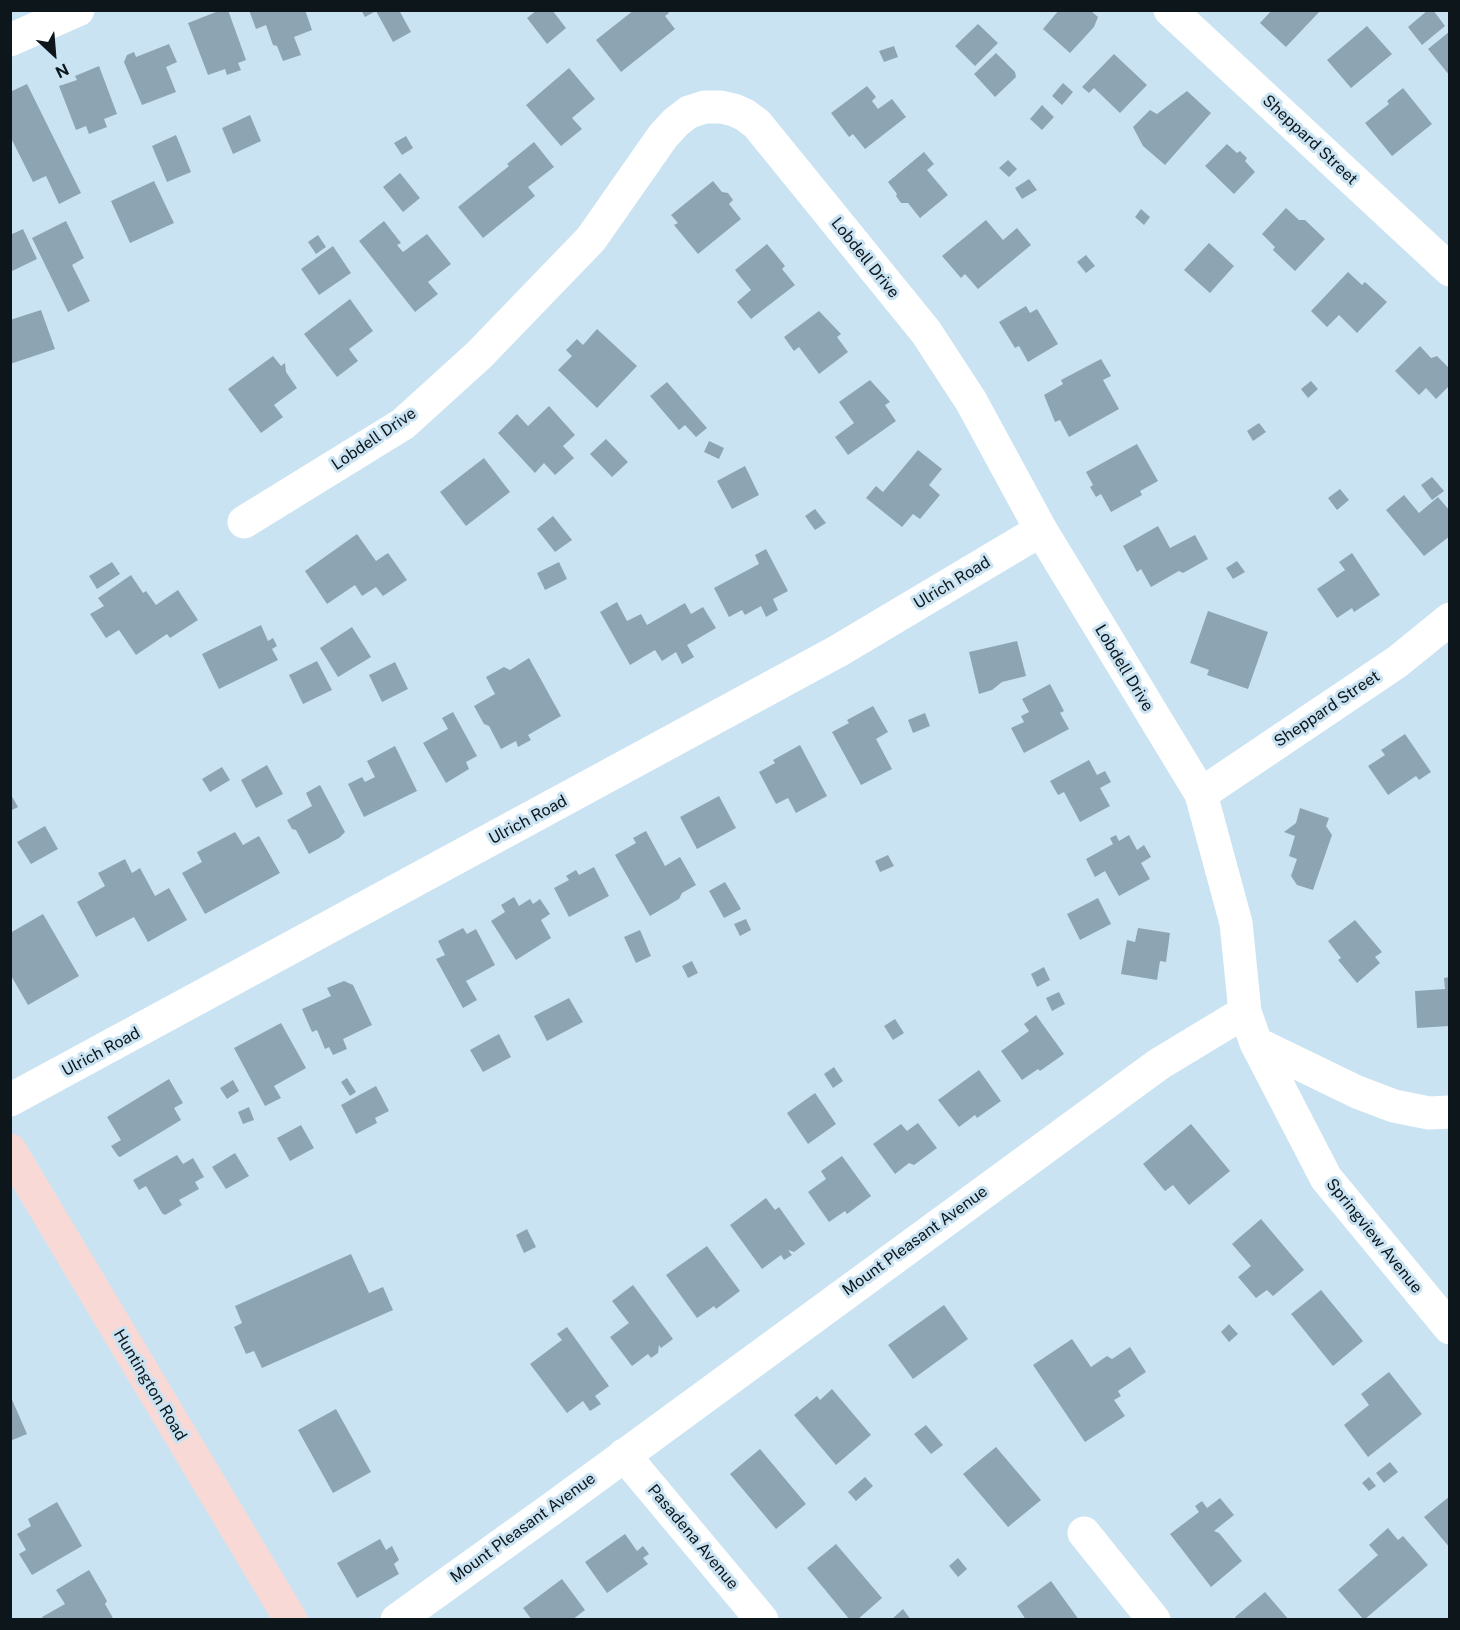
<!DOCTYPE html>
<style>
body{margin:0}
#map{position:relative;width:1460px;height:1630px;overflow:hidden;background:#cae3f2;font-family:"Public Sans",sans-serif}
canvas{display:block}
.frame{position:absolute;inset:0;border:12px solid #0d161b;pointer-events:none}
.north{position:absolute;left:24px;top:24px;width:60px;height:60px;-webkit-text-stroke:4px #cae3f2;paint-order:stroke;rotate:154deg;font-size:16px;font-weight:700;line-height:24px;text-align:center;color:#0d161b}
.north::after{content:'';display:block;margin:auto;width:21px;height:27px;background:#0d161b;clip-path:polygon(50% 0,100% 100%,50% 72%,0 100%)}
</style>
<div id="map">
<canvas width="1460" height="1630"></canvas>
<div class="frame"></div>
<div class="north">N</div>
</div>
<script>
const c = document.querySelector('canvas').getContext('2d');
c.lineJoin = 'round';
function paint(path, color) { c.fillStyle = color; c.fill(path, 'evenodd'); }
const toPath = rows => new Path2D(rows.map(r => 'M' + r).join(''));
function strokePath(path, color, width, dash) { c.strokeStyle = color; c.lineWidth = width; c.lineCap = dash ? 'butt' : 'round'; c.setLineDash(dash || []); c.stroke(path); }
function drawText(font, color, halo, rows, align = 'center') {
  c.font = font + ' "Public Sans",sans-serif'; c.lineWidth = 6; c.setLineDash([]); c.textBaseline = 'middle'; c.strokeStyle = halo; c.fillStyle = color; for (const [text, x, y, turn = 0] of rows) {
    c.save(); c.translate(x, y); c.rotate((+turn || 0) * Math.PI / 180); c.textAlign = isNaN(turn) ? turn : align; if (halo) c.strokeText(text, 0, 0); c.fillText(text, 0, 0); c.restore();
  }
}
paint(toPath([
 [221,10,228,10,246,60,238,63,241,70,227,75,225,69,208,75,188,23],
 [249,10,305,10,312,30,294,37,301,55,283,61,277,46,273,45,266,25,256,29],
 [361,10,399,10,411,32,393,42,376,11,365,17],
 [537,10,552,10,566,28,547,44,527,18],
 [634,10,667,10,669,13,665,16,675,29,621,72,596,40],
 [1059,10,1090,10,1098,17,1094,27,1070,53,1043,29],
 [1272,10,1321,10,1286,47,1260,23],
 [1428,10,1433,10,1445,26,1422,45,1408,27],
 [978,24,998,43,975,66,955,46],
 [1367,26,1392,54,1351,88,1327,60],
 [1449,32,1450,33,1450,76,1428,49],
 [169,44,177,62,166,67,176,92,142,105,124,62,127,55,134,52,136,57],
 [894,46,898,57,884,62,879,51],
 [996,53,1015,72,1016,77,995,97,974,74],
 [1114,54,1147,85,1120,113,1094,88,1089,93,1082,87],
 [99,66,117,114,104,119,107,127,89,134,86,126,76,130,59,86,77,80,75,76],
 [569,68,595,99,572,118,582,129,561,146,526,105],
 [1063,83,1073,92,1062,105,1052,96],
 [27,84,81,193,59,204,46,176,33,182,10,136,10,92],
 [867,86,876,97,872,101,878,109,892,99,906,117,865,149,853,134,849,137,831,113],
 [1403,88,1432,124,1392,156,1365,123,1389,104,1387,101],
 [1187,91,1211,113,1165,165,1143,146,1133,127,1150,110,1157,114],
 [1042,105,1054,117,1042,130,1030,119],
 [250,115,261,141,233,154,222,128],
 [176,135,191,172,167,182,152,146],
 [406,136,413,148,402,155,394,143],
 [534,142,554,167,528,187,535,196,483,238,458,207,509,166,507,164],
 [1227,144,1237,153,1240,151,1247,158,1245,161,1255,172,1234,194,1205,166],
 [924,152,934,164,927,170,948,195,920,218,908,203,901,203,896,196,897,194,888,182],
 [1008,160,1017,169,1009,177,999,168],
 [400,173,420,198,403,212,383,187],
 [1029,179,1037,190,1022,199,1015,188],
 [154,181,174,223,130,243,111,201],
 [713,181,722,192,728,193,733,200,729,204,741,219,698,254,674,225,678,223,671,215],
 [1286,208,1299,220,1305,220,1325,239,1295,271,1273,250,1275,247,1262,234],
 [1141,209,1150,217,1144,225,1135,217],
 [986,220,1003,240,1017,228,1031,245,978,289,965,274,961,278,942,256],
 [66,221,84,258,72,265,90,301,68,312,32,238],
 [384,221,401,243,397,245,403,252,427,234,451,264,428,282,438,294,415,312,359,241],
 [23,229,37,259,10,272,10,235],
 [318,235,326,247,316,254,308,242],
 [1209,243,1234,266,1210,293,1184,270],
 [767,244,785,266,782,269,795,285,751,319,737,302,751,290,735,270],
 [333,246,351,273,319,295,301,269],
 [1086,255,1095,266,1086,273,1077,262],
 [1348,272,1362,285,1365,282,1387,302,1357,333,1339,315,1327,327,1311,311],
 [350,299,373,331,349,349,358,361,337,377,304,334],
 [1026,306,1030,313,1037,309,1058,344,1028,362,1019,346,1015,348,999,322],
 [41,310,55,349,10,364,10,320],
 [819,311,841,334,837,337,848,352,819,374,799,347,794,351,784,337],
 [597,329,637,366,597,408,558,370,572,356,566,350,577,339,583,345],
 [1420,346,1431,358,1437,356,1450,369,1450,385,1436,399,1426,388,1419,395,1395,371],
 [273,356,281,366,285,363,286,372,297,388,274,405,283,417,261,433,228,389],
 [1101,359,1111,376,1103,380,1119,409,1069,437,1060,420,1055,422,1044,395,1063,384,1061,380],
 [870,380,890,402,885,405,896,421,848,455,835,437,854,423,839,402],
 [1311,381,1318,389,1308,398,1301,389],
 [667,382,707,428,696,437,685,425,679,430,650,396],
 [549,406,575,435,563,446,574,458,555,475,544,463,535,473,498,433,517,414,528,426],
 [1259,423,1266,432,1253,441,1247,431],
 [606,439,628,462,612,477,590,454],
 [709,441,724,448,719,459,704,452],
 [1137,444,1158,481,1140,491,1142,495,1111,512,1101,494,1096,497,1090,487,1093,485,1086,472],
 [918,450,942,469,929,485,940,495,920,519,913,514,902,527,866,498,876,486,883,492],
 [484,458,510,492,466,526,440,492],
 [745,466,759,495,732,509,717,481],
 [1432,477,1444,491,1432,500,1421,485],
 [1340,489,1349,500,1337,510,1328,498],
 [1404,495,1419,513,1438,497,1450,511,1450,536,1424,556,1386,510],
 [815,509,826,523,815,530,805,516],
 [553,516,572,540,555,552,537,529],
 [1158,526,1170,548,1195,535,1208,559,1183,573,1179,571,1151,587,1141,569,1137,572,1123,546],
 [357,534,376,561,388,553,407,580,383,596,376,587,362,596,355,585,327,604,305,571],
 [766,549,788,591,773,599,778,610,766,617,761,606,745,615,742,610,729,617,714,588,759,564,755,555],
 [1352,553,1380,595,1354,612,1352,608,1337,618,1317,589,1345,570,1339,562],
 [1237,561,1245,572,1233,579,1226,568],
 [112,562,120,574,97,589,89,576],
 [559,562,567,579,545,590,537,573],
 [131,575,143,593,146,591,156,605,178,590,198,620,170,638,167,634,136,655,119,630,106,638,90,614,104,606,98,598],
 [617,602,627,621,641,614,647,625,685,603,691,614,703,607,716,628,687,645,694,657,682,664,676,652,662,661,655,650,630,665,600,612],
 [1208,611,1268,632,1248,689,1207,675,1209,670,1190,663],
 [261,625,268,641,273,638,277,646,272,649,278,660,219,689,202,654],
 [352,627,371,657,338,677,320,648],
 [1017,641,1026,676,1002,682,992,690,979,694,969,652],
 [529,658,561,716,528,735,531,740,518,747,516,741,501,749,489,726,484,724,474,706,495,694,486,677,504,667,510,670],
 [317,661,332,690,303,704,289,675],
 [395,662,408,689,382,702,369,675],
 [1050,684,1064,711,1060,713,1069,729,1024,753,1011,728,1024,722,1021,716,1029,712,1022,699],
 [873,706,888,732,876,739,892,769,861,785,832,732,849,723,847,720],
 [453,712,477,756,466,762,469,769,446,783,423,743,448,729,442,718],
 [925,713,930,726,913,733,908,720],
 [1405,734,1431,772,1419,780,1416,776,1388,795,1368,766,1385,755,1381,750],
 [800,745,827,796,796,813,788,798,776,804,759,772,775,763,773,760],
 [395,746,417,791,364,817,348,784,362,777,365,782,375,777,367,761],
 [1089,760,1097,775,1105,771,1111,782,1100,788,1110,806,1080,822,1064,792,1058,795,1050,781],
 [267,765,283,794,256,808,241,780],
 [222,767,230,780,210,792,202,779],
 [320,785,345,832,339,838,309,854,296,830,292,829,287,820,312,806,306,793],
 [10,793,18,807,10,811],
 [719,796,736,828,697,849,680,817],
 [1300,808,1329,818,1326,826,1332,835,1313,890,1297,885,1291,876,1297,859,1289,856,1295,836,1284,832,1296,823],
 [45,826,58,849,31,864,17,842],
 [646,831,665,866,680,857,696,885,682,893,679,899,650,916,615,855,636,843,633,838],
 [235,832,243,845,259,836,280,873,205,914,182,873,202,862,197,852],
 [1116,835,1119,841,1129,835,1137,850,1144,845,1151,857,1141,863,1150,879,1119,896,1105,871,1095,877,1086,859,1113,844,1110,838],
 [888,855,894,866,880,872,875,861],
 [125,859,132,873,140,868,155,896,169,888,187,920,148,942,134,917,96,937,77,902,105,886,98,873],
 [594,867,609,896,569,917,554,888,569,880,566,876,576,870,579,875],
 [725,882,741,909,724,918,709,891],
 [514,897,519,906,530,899,533,904,540,899,550,914,541,920,551,938,516,960,491,921,505,912,501,905],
 [1098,898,1111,924,1080,940,1067,914],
 [43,914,79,976,28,1005,10,974,10,933],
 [746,919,751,930,740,936,734,924],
 [1355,920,1382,952,1375,957,1380,963,1357,983,1338,960,1341,958,1328,941],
 [463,928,467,934,476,929,495,965,466,981,477,1000,463,1008,436,959,445,955,438,941],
 [1138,928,1170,933,1166,962,1160,961,1157,980,1121,974,1127,940,1135,942],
 [640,930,651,956,636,963,624,937],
 [692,961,698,973,688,978,682,966],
 [1044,967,1050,980,1037,987,1031,974],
 [1450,977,1450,1026,1417,1028,1415,991,1445,989,1444,978],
 [344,981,353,985,372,1025,343,1039,347,1049,333,1055,329,1047,325,1049,317,1030,312,1032,302,1009,331,996,327,988],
 [1059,992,1065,1004,1052,1011,1046,998],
 [569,998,583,1022,547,1041,534,1016],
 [1036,1015,1064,1054,1040,1071,1038,1069,1022,1080,1001,1051,1029,1031,1024,1024],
 [895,1019,904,1033,893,1040,884,1026],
 [281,1023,306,1068,274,1086,281,1098,265,1106,234,1048],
 [499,1034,511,1057,483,1072,470,1050],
 [834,1067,843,1081,833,1088,824,1074],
 [979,1070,1001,1101,977,1118,975,1115,959,1127,938,1100],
 [347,1078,356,1092,350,1096,341,1082],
 [169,1079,183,1103,174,1108,181,1120,120,1157,118,1156,111,1146,121,1140,107,1117],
 [233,1080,239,1091,227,1099,220,1088],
 [376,1086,389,1111,375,1118,377,1123,356,1134,341,1105],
 [815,1093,836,1124,808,1144,787,1113],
 [249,1107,254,1120,243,1124,238,1112],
 [918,1123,937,1148,914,1165,909,1163,895,1174,873,1144,901,1124,907,1131],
 [1191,1124,1230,1171,1189,1205,1173,1185,1165,1191,1143,1164],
 [301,1125,314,1148,290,1161,277,1138],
 [235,1153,249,1176,226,1189,212,1167],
 [177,1155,183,1164,193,1158,204,1177,195,1182,199,1189,179,1200,182,1205,165,1215,162,1213,146,1186,139,1190,133,1180],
 [842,1156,871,1196,847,1214,845,1211,829,1222,808,1192,826,1179,821,1171],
 [766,1198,775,1210,779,1207,805,1244,794,1252,788,1250,792,1255,784,1260,781,1255,762,1269,730,1225],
 [1261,1219,1304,1270,1273,1296,1267,1290,1256,1298,1238,1277,1251,1266,1232,1244],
 [527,1229,536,1247,524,1253,516,1235],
 [707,1246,740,1291,716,1309,714,1306,697,1318,666,1275],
 [351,1254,369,1293,383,1287,393,1310,262,1368,254,1351,246,1354,234,1327,242,1323,235,1306],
 [633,1285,673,1339,661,1348,659,1345,658,1353,651,1358,648,1354,632,1366,610,1337,629,1323,612,1301],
 [1321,1290,1363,1341,1333,1366,1291,1314],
 [944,1305,968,1339,913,1379,888,1345],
 [1229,1324,1238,1334,1229,1342,1221,1332],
 [567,1327,609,1386,595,1396,601,1404,590,1411,583,1401,567,1413,530,1364,562,1340,557,1334],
 [1072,1339,1091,1367,1107,1356,1112,1359,1130,1347,1146,1372,1118,1391,1121,1396,1114,1400,1125,1416,1085,1442,1033,1365],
 [1389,1372,1422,1414,1368,1457,1344,1425,1369,1405,1361,1394],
 [832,1389,871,1435,836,1465,794,1415,817,1396,820,1400],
 [10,1395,27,1434,10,1441],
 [336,1409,371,1472,333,1493,298,1430],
 [926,1425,943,1445,931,1454,914,1434],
 [996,1447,1041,1500,1008,1527,963,1474],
 [760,1449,806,1504,776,1529,730,1474],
 [1390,1462,1398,1472,1384,1483,1376,1473],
 [865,1477,873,1486,856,1501,848,1492],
 [1369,1477,1376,1486,1369,1491,1362,1483],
 [1450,1496,1450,1548,1424,1517],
 [1220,1498,1234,1515,1214,1531,1219,1533,1242,1561,1211,1587,1170,1534,1199,1512,1195,1506,1202,1501,1207,1508],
 [57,1502,82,1546,32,1575,19,1554,26,1550,17,1534,31,1526,28,1519],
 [1388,1528,1398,1540,1403,1536,1428,1565,1364,1620,1338,1590,1378,1555,1369,1545],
 [625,1534,637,1551,643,1546,649,1554,643,1558,648,1564,607,1593,585,1562],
 [380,1539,386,1550,392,1546,399,1560,394,1564,399,1574,357,1598,337,1563],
 [836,1544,882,1598,857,1620,850,1620,807,1568],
 [958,1558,967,1569,958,1577,949,1566],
 [89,1570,107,1601,105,1604,114,1620,43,1620,42,1617,65,1604,56,1590],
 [562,1579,585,1610,572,1620,532,1620,523,1608],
 [1051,1581,1079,1620,1026,1620,1017,1606],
 [1265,1592,1289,1620,1237,1620,1235,1617],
 [903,1609,911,1620,891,1620]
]), '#8da5b3');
strokePath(toPath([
 [1170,10,1450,270],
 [10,40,78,10],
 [244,522,403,424,479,355,591,239,663,136,676,122,689,112,705,107,721,107,734,110,745,115,757,124,926,332,971,401,1041,530,1201,794,1236,923,1245,1012,1256,1043,1326,1178,1450,1328],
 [1201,794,1397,662,1450,619],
 [1256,1043,1357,1092,1394,1106,1429,1113,1450,1112],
 [10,1100,838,651,1041,530],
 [624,1455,762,1620],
 [1084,1533,1154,1620],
 [397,1620,557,1505,1159,1064,1245,1012]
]), '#fff', 33);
strokePath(toPath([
 [10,1150,291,1620]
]), '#f9d9d6', 33);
drawText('16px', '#0d161b', '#cae3f2', [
 ["Sheppard Street",1310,140,43],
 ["Lobdell Drive",865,258,51],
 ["Lobdell Drive",374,439,-34],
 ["Ulrich Road",952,583,-31],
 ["Lobdell Drive",1124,668,59],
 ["Sheppard Street",1327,709,-34],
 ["Ulrich Road",528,820,-28],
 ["Ulrich Road",101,1052,-28],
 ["Springview Avenue",1374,1236,51],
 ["Mount Pleasant Avenue",915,1241,-36],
 ["Huntington Road",150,1385,59],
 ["Mount Pleasant Avenue",523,1528,-36],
 ["Pasadena Avenue",693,1537,50]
]);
</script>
